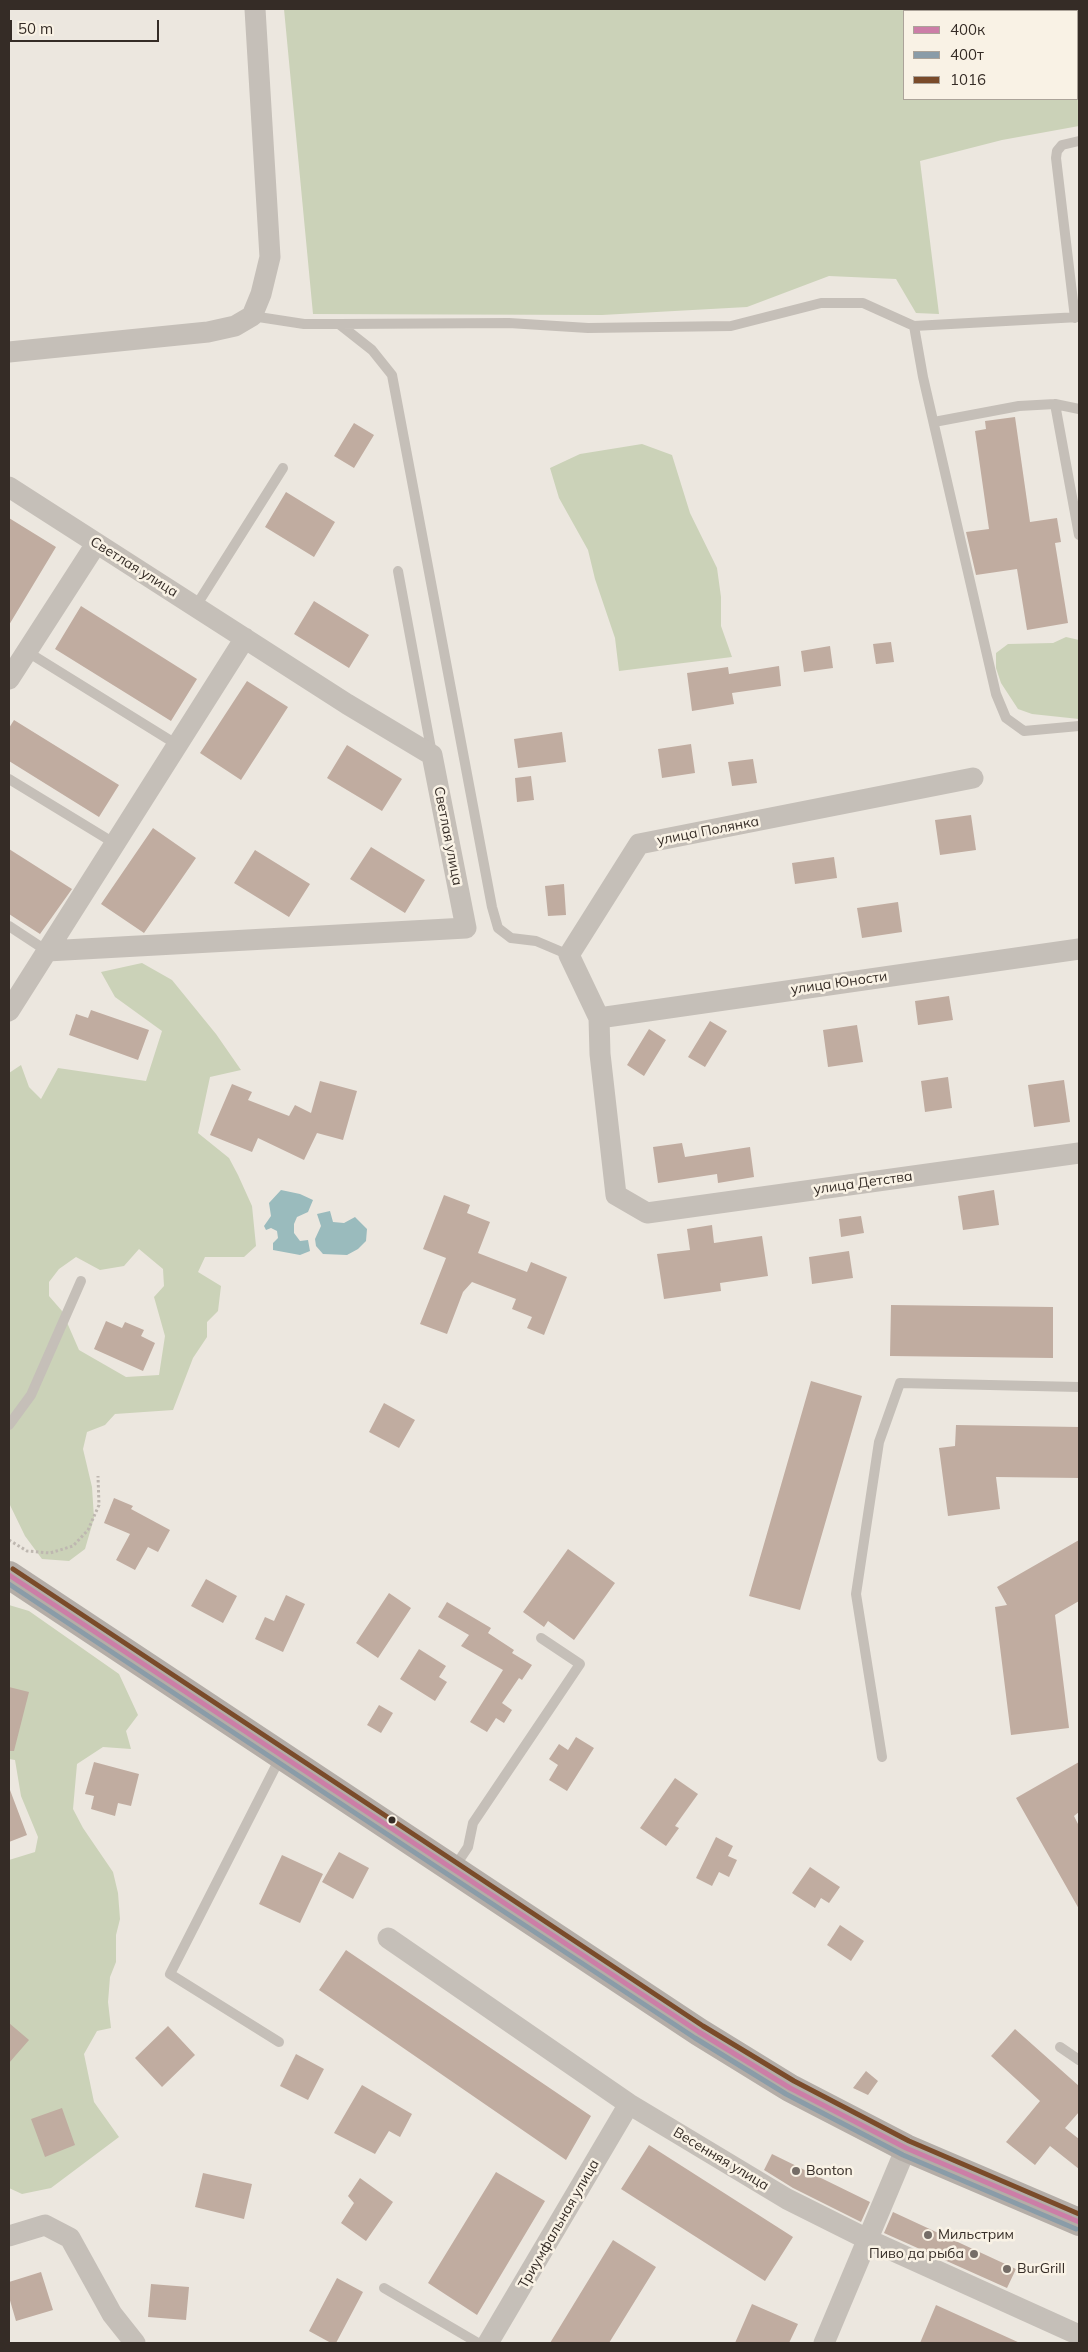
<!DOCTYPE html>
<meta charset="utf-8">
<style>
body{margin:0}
#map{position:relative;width:1088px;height:2352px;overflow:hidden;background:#ece7df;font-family:Mulish,sans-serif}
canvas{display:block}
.frame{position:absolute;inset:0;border:10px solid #352c26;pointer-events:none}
.legend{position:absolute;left:903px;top:10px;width:175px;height:90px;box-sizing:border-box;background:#f9f2e5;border:1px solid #aba399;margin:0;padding:6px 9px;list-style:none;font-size:15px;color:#352c26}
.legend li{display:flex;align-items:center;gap:10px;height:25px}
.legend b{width:25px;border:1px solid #aba399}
.scale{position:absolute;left:10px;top:20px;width:149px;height:22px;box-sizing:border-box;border:2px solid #352c26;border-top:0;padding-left:6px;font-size:15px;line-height:18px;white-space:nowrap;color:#352c26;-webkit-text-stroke:4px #f9f2e5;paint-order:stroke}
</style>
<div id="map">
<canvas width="1088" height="2352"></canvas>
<div class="frame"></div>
<ul class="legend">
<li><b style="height:6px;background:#cc7ea7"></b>400к</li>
<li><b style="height:6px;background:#8a9ca8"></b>400т</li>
<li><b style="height:6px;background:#7a4b2a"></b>1016</li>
</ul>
<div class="scale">50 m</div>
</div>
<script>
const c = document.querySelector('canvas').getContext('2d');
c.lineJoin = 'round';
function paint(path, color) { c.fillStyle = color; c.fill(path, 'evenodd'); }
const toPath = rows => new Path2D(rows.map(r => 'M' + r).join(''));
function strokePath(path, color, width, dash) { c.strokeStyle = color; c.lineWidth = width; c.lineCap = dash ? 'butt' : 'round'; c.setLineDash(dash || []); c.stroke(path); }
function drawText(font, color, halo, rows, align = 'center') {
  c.font = font + ' Mulish,sans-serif'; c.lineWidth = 5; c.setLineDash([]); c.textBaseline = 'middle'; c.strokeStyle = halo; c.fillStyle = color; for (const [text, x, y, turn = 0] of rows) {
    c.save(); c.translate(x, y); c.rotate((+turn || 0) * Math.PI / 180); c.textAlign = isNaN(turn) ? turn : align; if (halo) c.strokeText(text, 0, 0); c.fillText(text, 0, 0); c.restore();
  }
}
paint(toPath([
 [284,9,1079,9,1079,126,1002,140,920,161,939,314,916,313,896,279,829,276,747,307,602,315,313,314],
 [904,11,1077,11,1077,99,904,99],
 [642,444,672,455,690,513,717,568,721,597,721,626,732,657,619,671,615,638,595,579,588,550,559,498,550,468,580,454],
 [1066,637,1079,640,1079,719,1032,714,1018,709,1001,683,996,668,996,653,1008,644,1053,643],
 [142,963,172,980,216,1034,241,1070,210,1077,198,1133,229,1158,238,1175,252,1206,256,1246,244,1257,205,1257,198,1272,221,1286,218,1311,207,1322,207,1337,193,1358,173,1410,115,1414,105,1425,87,1432,83,1449,92,1487,94,1518,85,1549,69,1561,42,1559,25,1536,9,1503,9,1073,21,1065,29,1087,41,1099,58,1068,146,1081,162,1031,115,997,101,972],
 [139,1249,163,1269,164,1286,154,1297,165,1336,159,1375,126,1377,79,1350,62,1311,49,1296,49,1282,59,1269,76,1257,100,1270,124,1266],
 [9,1605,29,1611,119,1674,138,1715,126,1731,131,1749,103,1747,77,1764,73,1809,83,1828,113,1872,118,1893,120,1919,116,1935,116,1962,110,1977,108,2002,111,2028,97,2031,84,2054,94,2102,119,2137,51,2188,22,2194,9,2188,9,1860,35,1852,38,1837,21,1796,15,1760,9,1759]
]), '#cbd2b8');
paint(toPath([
 [281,1190,300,1194,313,1200,308,1212,297,1217,294,1224,294,1233,300,1241,308,1240,310,1251,300,1255,273,1250,273,1243,278,1238,277,1231,271,1228,266,1230,264,1226,271,1216,269,1203],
 [330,1211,333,1222,344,1223,355,1217,367,1229,366,1241,358,1249,347,1255,323,1254,316,1246,315,1239,321,1226,317,1214]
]), '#9abbbd');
paint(toPath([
 [1015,417,1030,522,1057,518,1061,542,1055,543,1068,623,1027,630,1017,569,976,575,966,532,989,529,975,431,986,429,985,421],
 [354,423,374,435,354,468,334,456],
 [286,492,335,522,314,557,265,527],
 [9,518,56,547,9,625],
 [314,601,369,635,349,668,294,634],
 [81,606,197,679,171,721,55,649],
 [891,642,894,662,876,664,873,644],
 [830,646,833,668,804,672,801,651],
 [779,666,781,686,732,693,734,704,692,711,687,673,728,667,729,674],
 [247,681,288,707,241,780,200,753],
 [14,720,119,785,99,817,9,761,9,728],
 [562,732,566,762,518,768,514,739],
 [691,744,695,773,662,778,658,749],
 [347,745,402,779,382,811,327,778],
 [753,759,757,783,732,786,728,762],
 [531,776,534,800,517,802,515,778],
 [971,815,976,850,940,855,935,820],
 [153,828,196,858,144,933,101,904],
 [371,847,425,880,405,913,350,879],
 [9,849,72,889,40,934,9,914],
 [255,850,310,884,289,917,234,883],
 [834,857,837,878,795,884,792,863],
 [564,884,566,915,548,916,545,886],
 [898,902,902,932,862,938,857,908],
 [949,996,953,1020,918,1025,915,1001],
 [91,1010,149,1030,138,1060,69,1035,76,1014,88,1018],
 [710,1021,727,1031,705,1067,688,1057],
 [857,1025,863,1062,828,1067,823,1030],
 [649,1029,666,1040,644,1076,627,1065],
 [948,1077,952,1108,925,1112,921,1081],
 [1064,1080,1070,1122,1034,1127,1028,1085],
 [320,1081,357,1091,343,1140,317,1133,304,1160,258,1138,252,1152,210,1135,232,1084,252,1092,248,1100,289,1116,295,1105,311,1113],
 [682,1143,685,1157,750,1147,754,1177,718,1183,717,1174,658,1183,653,1147],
 [994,1190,999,1225,963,1230,958,1196],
 [444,1195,470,1205,467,1213,490,1222,478,1253,527,1272,531,1262,567,1277,544,1335,527,1328,532,1317,512,1309,516,1299,472,1282,463,1292,447,1334,420,1324,446,1258,423,1249],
 [861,1216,864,1233,841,1237,839,1219],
 [712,1225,714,1243,762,1236,768,1276,720,1283,721,1291,664,1299,657,1254,690,1250,687,1229],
 [849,1251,853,1278,812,1284,809,1257],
 [891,1305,1053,1307,1053,1358,890,1356],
 [106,1321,122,1328,125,1322,144,1330,141,1336,155,1343,143,1371,94,1349],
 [811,1381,862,1396,800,1610,749,1596],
 [384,1403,415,1420,399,1448,369,1432],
 [956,1425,1079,1427,1079,1478,996,1477,1000,1509,948,1516,939,1448,955,1446],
 [114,1498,133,1506,131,1509,170,1530,158,1552,148,1547,135,1570,116,1560,130,1534,104,1523],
 [1079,1540,1079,1601,1055,1615,1069,1728,1011,1735,995,1607,1007,1605,997,1587],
 [568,1549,615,1583,574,1640,548,1621,544,1627,523,1612],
 [206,1579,237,1596,223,1623,191,1606],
 [389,1593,411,1608,378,1658,356,1643],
 [286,1595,305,1604,283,1652,255,1639,265,1617,274,1621],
 [447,1602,491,1628,488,1633,514,1650,512,1653,532,1665,522,1680,519,1678,502,1703,512,1710,504,1723,496,1718,487,1732,470,1722,503,1670,461,1646,469,1635,438,1617],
 [419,1649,446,1666,439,1677,447,1682,435,1701,400,1679],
 [9,1687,29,1692,14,1751,9,1751],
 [379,1705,393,1713,381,1733,367,1725],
 [576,1737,594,1748,567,1791,549,1780,558,1765,549,1759,559,1744,568,1750],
 [94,1762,139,1774,131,1806,118,1803,115,1816,91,1809,94,1796,85,1794],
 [1079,1762,1079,1812,1074,1816,1079,1826,1079,1909,1016,1798],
 [675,1778,698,1794,675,1826,679,1828,666,1846,640,1828],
 [10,1790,27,1835,9,1842,9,1791],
 [716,1837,733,1846,728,1856,737,1860,729,1877,719,1872,712,1886,696,1878],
 [339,1852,369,1868,353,1899,322,1882],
 [282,1855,323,1874,300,1923,259,1904],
 [810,1867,840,1887,829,1903,821,1898,815,1908,792,1893],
 [840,1925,864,1941,851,1961,827,1945],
 [346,1950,591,2116,566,2160,319,1990],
 [9,2023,29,2040,9,2063],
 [168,2026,195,2055,162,2087,135,2058],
 [1015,2029,1079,2086,1079,2112,1065,2128,1079,2139,1079,2169,1050,2146,1035,2165,1006,2142,1040,2101,991,2056],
 [296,2054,324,2069,308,2100,280,2086],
 [866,2071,878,2081,868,2095,853,2088],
 [362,2085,412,2114,400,2137,389,2131,375,2154,334,2133],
 [62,2108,75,2145,45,2157,31,2119],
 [649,2145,793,2237,765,2281,621,2189],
 [772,2154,870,2202,861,2222,793,2188,764,2170],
 [496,2172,545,2201,477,2315,428,2283],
 [203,2173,252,2184,244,2219,195,2207],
 [360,2178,393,2202,366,2241,341,2223,354,2203,348,2196],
 [893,2212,1016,2269,1007,2288,884,2233],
 [613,2240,656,2267,609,2343,550,2343],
 [41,2272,53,2310,16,2321,9,2297,9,2282],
 [337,2278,363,2292,336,2343,331,2343,309,2331],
 [151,2284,189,2287,186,2320,148,2317],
 [752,2304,798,2324,789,2343,735,2343],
 [936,2305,1020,2343,920,2343]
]), '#c0aca0');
strokePath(toPath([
 [9,1540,27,1551,50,1553,73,1546,88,1530,99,1505,98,1476]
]), '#beb7b0', 3, [2.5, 2.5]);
strokePath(toPath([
 [252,316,304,324,339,324,372,350,392,375,492,907,498,928,511,938,536,941,569,955],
 [1075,318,1056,158,1057,151,1062,145,1079,141],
 [339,324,509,323,588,328,731,326,821,303,863,303,914,326,1079,317],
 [914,326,923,377,996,694,1006,718,1024,731,1079,726],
 [1055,404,1079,535],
 [934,422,1019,406,1055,404,1079,409],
 [398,571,432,754],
 [196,606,283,468],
 [26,651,176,744],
 [9,779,114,843],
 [9,926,47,951],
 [9,1425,31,1395,81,1281],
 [882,1757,856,1594,879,1442,900,1383,1079,1387],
 [454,1868,468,1847,473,1823,580,1664,541,1638],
 [279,2042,170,1974,281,1756],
 [1060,2047,1079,2060],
 [384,2288,478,2343]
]), '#c5bfb8', 10);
strokePath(toPath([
 [9,352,208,332,235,326,252,316,261,294,270,257,255,9],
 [9,487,347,704,432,755,466,928,47,951,9,1011],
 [9,679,96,544],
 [973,778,639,844,569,955,599,1018,600,1054,616,1195,647,1213,1079,1153],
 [47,951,245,638],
 [599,1018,1079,949],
 [388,1938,629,2104,787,2199,869,2240,1079,2335],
 [9,2236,45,2225,70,2238,112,2314,135,2343],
 [488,2343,629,2104],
 [824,2343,906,2148]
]), '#c5bfb8', 21);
strokePath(toPath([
 [9,1575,699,2032,790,2088,906,2148,1079,2222]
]), '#b4ada7', 28);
strokePath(toPath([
 [9,1575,699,2032,790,2088,906,2148,1079,2222]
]), '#cc7ea7', 5);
strokePath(toPath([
 [9,1584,695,2038,786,2094,903,2155,1076,2229]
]), '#8a9ca8', 5);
strokePath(toPath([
 [13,1569,703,2026,794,2081,909,2141,1079,2214]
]), '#7a4b2a', 5);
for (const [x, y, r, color] of [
 [392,1820,4.5,"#352c26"],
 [796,2171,5,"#756d67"],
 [928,2235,5,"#756d67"],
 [974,2254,5,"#756d67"],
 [1007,2269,5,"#756d67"]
]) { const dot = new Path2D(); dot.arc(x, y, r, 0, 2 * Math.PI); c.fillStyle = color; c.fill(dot); strokePath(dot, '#f9f2e5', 2); }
drawText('14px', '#352c26', '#f9f2e5', [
 ["Светлая улица",134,567,32],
 ["улица Полянка",708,831,-11],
 ["Светлая улица",448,836,79],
 ["улица Юности",839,983,-8],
 ["улица Детства",863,1183,-8],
 ["Весенняя улица",721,2159,31],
 ["Триумфальная улица",559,2224,-60]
]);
drawText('14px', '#352c26', '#f9f2e5', [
 ["Bonton",806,2171],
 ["Мильстрим",938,2235],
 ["Пиво да рыба",964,2254,"right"],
 ["BurGrill",1017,2269]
], 'left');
</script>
